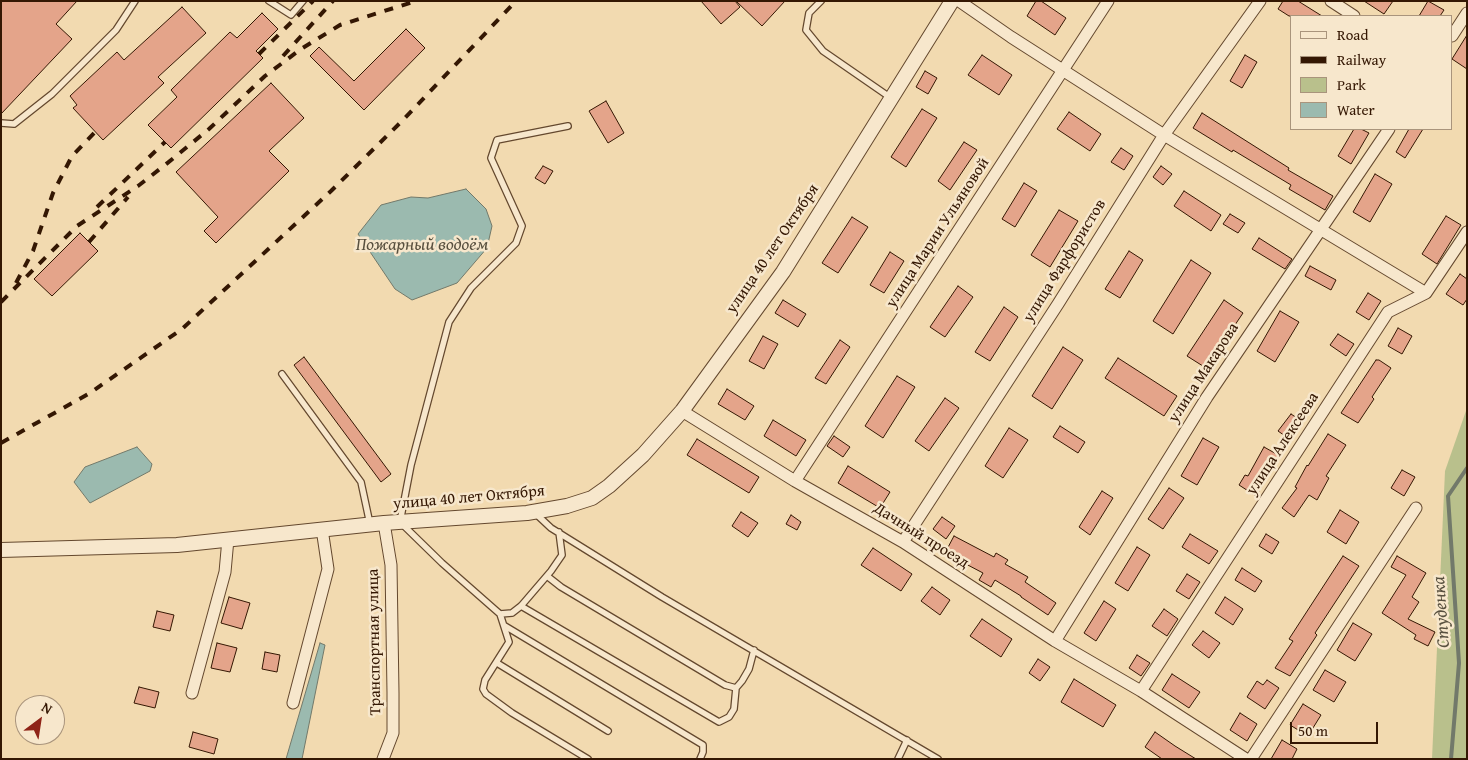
<!DOCTYPE html>
<meta charset="utf-8">
<style>
body{margin:0}
#map{position:relative;width:1468px;height:760px;overflow:hidden;background:#f2dab0;font-family:"Gentium Book Plus",serif}
canvas{display:block}
.frame{position:absolute;inset:0;border:2px solid #341703;pointer-events:none}
.legend{position:absolute;left:1290px;top:15px;width:162px;height:115px;box-sizing:border-box;background:#f7e7cc;border:1px solid #a9947c;margin:0;padding:6px 9px;list-style:none;font-size:15px;color:#341703}
.legend li{display:flex;align-items:center;gap:10px;height:25px}
.legend b{width:25px;border:1px solid #a9947c}
.north{position:absolute;left:15px;top:695px;width:50px;height:50px;box-sizing:border-box;background:#f7e7cc;border:1px solid #a9947c;border-radius:50%;rotate:31deg;font-size:14px;font-weight:700;line-height:20px;text-align:center;color:#341703}
.north::after{content:'';display:block;margin:auto;width:18px;height:22px;background:#8f2418;clip-path:polygon(50% 0,100% 100%,50% 72%,0 100%)}
.scale{position:absolute;left:1290px;top:722px;width:88px;height:22px;box-sizing:border-box;border:2px solid #341703;border-top:0;padding-left:6px;font-size:15px;line-height:18px;white-space:nowrap;color:#341703;-webkit-text-stroke:4px #f7e7cc;paint-order:stroke}
</style>
<div id="map">
<canvas width="1468" height="760"></canvas>
<div class="frame"></div>
<ul class="legend">
<li><b style="height:6px;background:#f7e7cc"></b>Road</li>
<li><b style="height:6px;background:#341703"></b>Railway</li>
<li><b style="height:14px;background:#b9c08c"></b>Park</li>
<li><b style="height:14px;background:#9bbaaf"></b>Water</li>
</ul>
<div class="north">N</div>
<div class="scale">50 m</div>
</div>
<script>
const c = document.querySelector('canvas').getContext('2d');
c.lineJoin = 'round';
function paint(path, color) { c.fillStyle = color; c.fill(path, 'evenodd'); }
const toPath = rows => new Path2D(rows.map(r => 'M' + r).join(''));
function strokePath(path, color, width, dash) { c.strokeStyle = color; c.lineWidth = width; c.lineCap = dash ? 'butt' : 'round'; c.setLineDash(dash || []); c.stroke(path); }
function drawText(font, color, halo, rows, align = 'center') {
  c.font = font + ' "Gentium Book Plus",serif'; c.lineWidth = 5; c.setLineDash([]); c.textBaseline = 'middle'; c.strokeStyle = halo; c.fillStyle = color; for (const [text, x, y, turn = 0] of rows) {
    c.save(); c.translate(x, y); c.rotate((+turn || 0) * Math.PI / 180); c.textAlign = isNaN(turn) ? turn : align; if (halo) c.strokeText(text, 0, 0); c.fillText(text, 0, 0); c.restore();
  }
}
paint(toPath([
 [1467,408,1467,759,1432,759,1445,471]
]), '#b9c08c');
const water = toPath([
 [466,189,486,209,492,226,487,248,457,283,412,300,395,289,358,234,381,205,411,197,428,198,466,189],
 [137,447,152,464,150,471,90,503,74,482,85,467,137,447],
 [320,643,325,645,302,759,286,759,320,643]
]);
paint(water, '#9bbaaf');
strokePath(water, '#72796a', 1);
strokePath(toPath([
 [1451,759,1459,663,1448,496,1467,468]
]), '#72796a', 4);
const building = toPath([
 [1,1,77,1,56,24,72,39,1,114,1,1],
 [701,1,735,1,740,7,721,24,701,1],
 [736,1,785,1,762,26,736,1],
 [1036,1,1041,1,1066,18,1055,35,1027,16,1036,1],
 [1283,1,1298,1,1322,16,1289,16,1278,9,1283,1],
 [1364,1,1393,1,1384,14,1364,1],
 [1428,1,1444,10,1440,16,1419,16,1428,1],
 [182,7,206,33,158,77,164,83,103,140,73,108,77,105,70,96,117,52,124,60,182,7],
 [262,13,278,29,256,51,263,58,171,148,148,125,177,97,171,90,230,32,237,38,262,13],
 [406,29,425,48,364,110,310,56,319,47,354,81,406,29],
 [1467,35,1467,69,1452,59,1467,35],
 [982,55,1012,75,999,95,968,75,982,55],
 [1245,55,1257,62,1242,88,1230,81,1245,55],
 [925,71,937,78,928,94,916,87,925,71],
 [271,83,304,118,269,151,289,171,216,243,204,231,218,217,176,172,271,83],
 [606,101,624,133,608,143,589,111,606,101],
 [922,109,937,118,906,167,891,157,922,109],
 [1069,112,1101,134,1090,151,1057,129,1069,112],
 [1202,113,1289,168,1288,170,1333,196,1325,210,1289,189,1291,185,1233,150,1232,152,1193,128,1202,113],
 [1354,129,1361,129,1369,133,1351,164,1338,156,1354,129],
 [1409,129,1423,129,1405,158,1396,152,1409,129],
 [964,142,977,150,950,190,938,181,964,142],
 [1121,148,1133,156,1124,170,1111,162,1121,148],
 [543,166,553,171,545,184,535,178,543,166],
 [1161,166,1172,174,1163,185,1153,177,1161,166],
 [1375,174,1392,184,1370,222,1353,212,1375,174],
 [1024,183,1037,191,1015,227,1002,219,1024,183],
 [1184,191,1221,215,1211,231,1174,206,1184,191],
 [1059,210,1078,221,1050,267,1031,255,1059,210],
 [1230,214,1245,223,1238,233,1223,224,1230,214],
 [1446,216,1461,225,1437,264,1422,254,1446,216],
 [852,217,868,227,838,273,822,263,852,217],
 [80,233,98,251,52,296,34,279,80,233],
 [1259,238,1292,259,1285,269,1252,249,1259,238],
 [1129,251,1143,260,1120,298,1105,289,1129,251],
 [890,252,904,261,884,293,870,285,890,252],
 [1191,260,1211,273,1173,334,1153,321,1191,260],
 [1310,266,1336,280,1331,290,1305,276,1310,266],
 [1460,274,1467,279,1467,299,1463,305,1446,294,1460,274],
 [958,286,973,297,945,337,930,327,958,286],
 [1368,293,1381,301,1369,320,1356,312,1368,293],
 [783,300,806,314,798,327,775,313,783,300],
 [1224,300,1243,313,1206,368,1187,356,1224,300],
 [1004,307,1018,317,990,361,975,352,1004,307],
 [1280,311,1299,322,1275,362,1257,351,1280,311],
 [1398,328,1412,336,1402,354,1388,346,1398,328],
 [1338,334,1354,344,1346,356,1330,345,1338,334],
 [763,336,778,344,764,369,749,361,763,336],
 [840,340,850,347,826,384,815,378,840,340],
 [1063,347,1083,360,1052,409,1032,396,1063,347],
 [304,357,391,474,381,482,294,365,304,357],
 [1118,358,1177,396,1164,416,1105,378,1118,358],
 [1376,360,1379,360,1391,368,1372,397,1374,399,1358,423,1341,413,1376,360],
 [897,376,915,387,883,438,865,426,897,376],
 [727,389,754,406,745,420,718,404,727,389],
 [945,398,959,408,929,451,915,441,945,398],
 [1291,414,1300,420,1288,438,1278,431,1291,414],
 [773,420,806,440,796,456,764,436,773,420],
 [1060,426,1085,442,1078,453,1053,437,1060,426],
 [1009,428,1028,440,1003,478,985,466,1009,428],
 [1328,434,1346,445,1326,476,1329,478,1317,500,1309,495,1294,517,1282,508,1297,488,1295,487,1307,465,1308,466,1328,434],
 [834,436,850,447,843,457,827,446,834,436],
 [1203,438,1219,447,1197,485,1181,476,1203,438],
 [697,439,759,477,749,493,687,455,697,439],
 [1264,447,1280,456,1256,496,1239,485,1245,475,1248,476,1264,447],
 [848,466,890,492,880,508,838,483,848,466],
 [1402,470,1415,477,1404,496,1391,488,1402,470],
 [1169,488,1184,498,1163,529,1148,519,1169,488],
 [1102,491,1113,498,1090,535,1079,527,1102,491],
 [1340,510,1359,522,1346,544,1327,532,1340,510],
 [741,512,758,523,748,537,732,526,741,512],
 [791,515,801,522,797,530,786,524,791,515],
 [942,517,955,526,946,539,933,529,942,517],
 [1190,534,1218,551,1209,564,1182,547,1190,534],
 [1266,534,1279,542,1272,554,1259,546,1266,534],
 [954,536,994,557,996,553,1008,560,1005,564,1028,577,1025,582,1056,603,1048,615,1021,597,1021,596,995,580,991,587,979,580,983,573,945,553,954,536],
 [1137,547,1150,555,1128,591,1115,583,1137,547],
 [873,548,912,574,901,591,861,565,873,548],
 [1343,556,1359,566,1315,633,1317,635,1290,676,1275,668,1293,641,1289,639,1343,556],
 [1397,556,1426,573,1412,597,1419,602,1408,619,1435,632,1428,646,1414,639,1416,635,1382,613,1406,575,1391,567,1397,556],
 [1242,568,1262,581,1255,592,1235,580,1242,568],
 [1187,574,1200,582,1189,599,1176,591,1187,574],
 [932,587,950,600,940,615,921,601,932,587],
 [229,597,250,603,242,629,221,623,229,597],
 [1225,597,1243,609,1233,625,1215,613,1225,597],
 [1104,601,1116,609,1096,641,1084,633,1104,601],
 [1164,609,1178,619,1167,636,1152,626,1164,609],
 [157,611,174,615,170,631,153,627,157,611],
 [982,619,1012,639,1001,657,970,636,982,619],
 [1353,623,1372,634,1355,661,1337,650,1353,623],
 [1203,631,1220,643,1209,658,1192,645,1203,631],
 [217,643,237,648,230,672,211,668,217,643],
 [265,652,280,655,277,672,262,669,265,652],
 [1137,655,1150,663,1141,676,1129,668,1137,655],
 [1038,659,1050,667,1040,681,1029,673,1038,659],
 [1325,670,1346,682,1334,702,1313,690,1325,670],
 [1172,674,1200,692,1189,708,1162,690,1172,674],
 [1074,679,1116,705,1103,727,1061,702,1074,679],
 [1267,680,1279,688,1265,709,1247,697,1257,681,1263,685,1267,680],
 [139,687,159,692,155,708,134,703,139,687],
 [1303,704,1321,715,1308,736,1290,725,1303,704],
 [1240,713,1257,724,1247,741,1230,730,1240,713],
 [193,732,218,739,214,754,189,747,193,732],
 [1155,732,1175,746,1196,759,1162,759,1145,747,1155,732],
 [1282,740,1297,749,1292,759,1271,759,1282,740]
]);
paint(building, '#e4a48a');
strokePath(building, '#341703', 1);
const service = toPath([
 [269,1,291,15,303,1],
 [821,1,809,13,806,30,823,51,891,98],
 [1,123,14,124,52,94,116,30,135,1],
 [568,126,497,140,491,158,522,226,516,243,471,288,449,322,411,465,400,522,442,563,500,614,509,642,485,680,483,689,486,694,512,713,588,759],
 [282,374,361,482,370,524],
 [535,513,551,528,662,597,938,759],
 [547,576,561,587,725,685,736,688,742,681,749,669,754,650],
 [521,606,719,722,729,717,734,709,736,688],
 [500,614,512,613,521,606,551,571,562,555,559,532],
 [505,626,703,745,703,752,700,759],
 [497,663,608,731],
 [898,759,907,740]
]);
const minor = toPath([
 [959,1,1011,37,1164,135,1426,293],
 [1331,1,1354,16],
 [1452,36,1467,13],
 [682,411,795,481,903,542,1055,641,1141,691,1246,759],
 [795,481,1108,1],
 [903,542,1058,304,1164,135,1260,1],
 [1055,641,1207,397,1389,129],
 [1141,691,1388,312,1426,293,1467,232],
 [192,693,225,572,228,539],
 [293,703,328,569,322,529],
 [383,759,393,733,393,693,391,565,384,523],
 [1251,759,1416,508]
]);
const tertiary = toPath([
 [1,550,177,545,384,523,527,513,567,506,592,498,609,486,643,455,682,411,783,272,952,1]
]);
strokePath(service, '#64482e', 8);
strokePath(minor, '#64482e', 13);
strokePath(tertiary, '#64482e', 16);
strokePath(service, '#f7e7cc', 5.5);
strokePath(minor, '#f7e7cc', 11);
strokePath(tertiary, '#f7e7cc', 14);
strokePath(toPath([
 [259,54,313,1],
 [283,56,333,1],
 [97,207,165,142],
 [89,242,128,197],
 [16,283,33,251,53,193,72,156,95,132],
 [1,302,77,226,138,186,165,165,209,129,265,76,301,49,340,25,416,1],
 [1,443,90,393,182,329,331,191,402,121,516,1]
]), '#341703', 4, [9, 9]);
drawText('16px', '#341703', '#f7e7cc', [
 ["улица Марии Ульяновой",938,233,-57],
 ["улица 40 лет Октября",773,249,-56],
 ["улица Фарфористов",1065,261,-58],
 ["улица Макарова",1204,373,-57],
 ["улица Алексеева",1283,444,-57],
 ["улица 40 лет Октября",469,498,-5],
 ["Дачный проезд",921,536,32],
 ["Транспортная улица",375,642,-91]
]);
drawText('italic 18px', '#58503f', '#f7e7cc', [
 ["Пожарный водоём",422,245],
 ["Студенка",1442,612,-94]
]);
</script>
